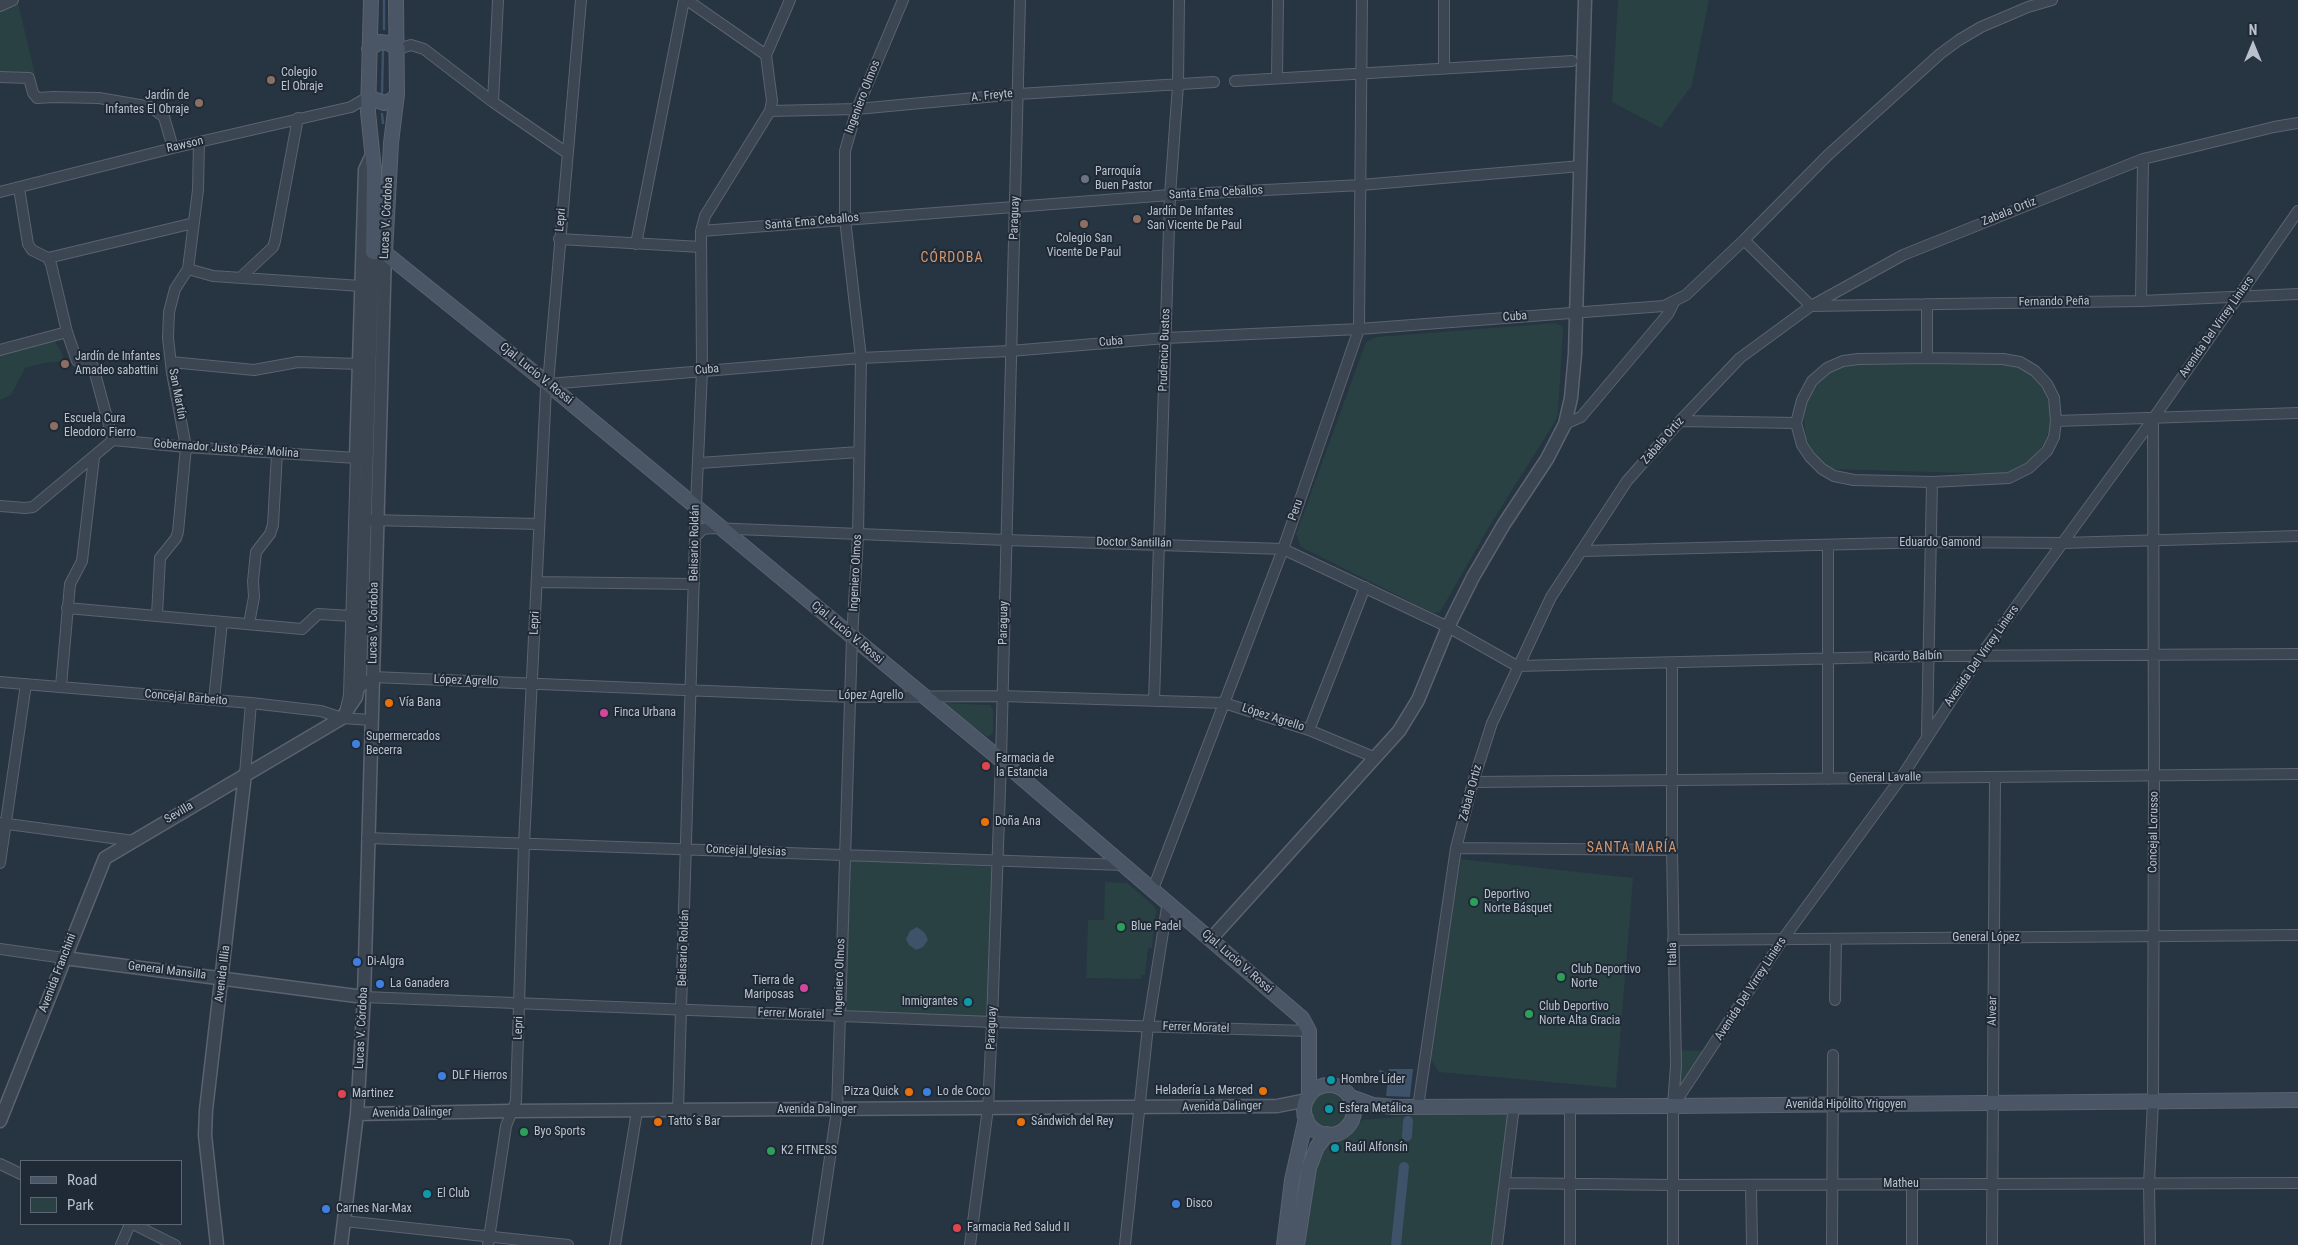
<!DOCTYPE html>
<meta charset="utf-8">
<style>
body{margin:0}
#map{position:relative;width:2298px;height:1245px;overflow:hidden;background:#273442;font-family:"Roboto Condensed",sans-serif}
canvas{display:block}
.legend{position:absolute;left:20px;top:1160px;width:162px;height:65px;box-sizing:border-box;background:#202a37;border:1px solid #5d6673;margin:0;padding:6px 9px;list-style:none;font-size:15px;color:#b9c1cc}
.legend li{display:flex;align-items:center;gap:10px;height:25px}
.legend b{width:25px;border:1px solid #5d6673}
.north{position:absolute;left:2228px;top:20px;width:50px;height:50px;-webkit-text-stroke:4px #202a37;paint-order:stroke;rotate:0deg;font-size:14px;font-weight:700;line-height:20px;text-align:center;color:#b9c1cc}
.north::after{content:'';display:block;margin:auto;width:18px;height:22px;background:#b9c1cc;clip-path:polygon(50% 0,100% 100%,50% 72%,0 100%)}
</style>
<div id="map">
<canvas width="2298" height="1245"></canvas>
<ul class="legend">
<li><b style="height:6px;background:#4a5565"></b>Road</li>
<li><b style="height:14px;background:#294143"></b>Park</li>
</ul>
<div class="north">N</div>
</div>
<script>
const c = document.querySelector('canvas').getContext('2d');
c.lineJoin = 'round';
function paint(path, color) { c.fillStyle = color; c.fill(path, 'evenodd'); }
const toPath = rows => new Path2D(rows.map(r => 'M' + r).join(''));
function strokePath(path, color, width, dash) { c.strokeStyle = color; c.lineWidth = width; c.lineCap = dash ? 'butt' : 'round'; c.setLineDash(dash || []); c.stroke(path); }
function drawText(font, color, halo, rows, align = 'center') {
  c.font = font + ' "Roboto Condensed",sans-serif'; c.lineWidth = 4; c.setLineDash([]); c.textBaseline = 'middle'; c.strokeStyle = halo; c.fillStyle = color; for (const [text, x, y, turn = 0] of rows) {
    c.save(); c.translate(x, y); c.rotate((+turn || 0) * Math.PI / 180); c.textAlign = isNaN(turn) ? turn : align; if (halo) c.strokeText(text, 0, 0); c.fillText(text, 0, 0); c.restore();
  }
}
paint(toPath([
 [1618,0,1709,0,1692,85,1661,128,1612,102],
 [18,3,35,74,0,72,0,10],
 [1555,323,1562,326,1563,330,1558,412,1556,420,1490,525,1440,612,1433,613,1301,547,1296,534,1366,342,1376,337],
 [39,335,54,340,62,353,64,361,44,363,25,368,11,395,0,400,0,347],
 [2010,361,2035,377,2043,387,2049,404,2051,420,2047,436,2039,452,2027,463,2010,472,1998,474,1829,469,1817,458,1806,438,1803,413,1810,393,1821,377,1846,362],
 [942,703,990,705,993,710,993,733,987,737],
 [1461,859,1633,878,1616,1088,1439,1072,1429,1057],
 [851,860,993,867,986,1017,844,1011],
 [1105,882,1127,883,1154,906,1156,911,1152,948,1148,948,1145,975,1142,975,1141,979,1086,978,1088,920,1104,920],
 [1675,1050,1710,1051,1674,1098],
 '1308 1110a21 21 0 1 1 42 0a21 21 0 1 1-42 0Z',
 [1508,1112,1492,1245,1304,1245,1311,1188,1317,1164,1329,1141,1342,1136,1363,1120,1414,1115]
]), '#294143');
paint(toPath([
 [917,927,925,933,928,940,923,947,916,950,909,945,906,939,910,931],
 [1389,1069,1413,1069,1410,1097,1386,1096]
]), '#3e526a');
strokePath(toPath([
 [384,29,384,0],
 [382,94,383,50],
 [382,114,383,123],
 [1380,1071,1390,1076]
]), '#3e526a', 2.5);
strokePath(toPath([
 [1407,1136,1408,1121],
 [1396,1245,1404,1167]
]), '#3e526a', 10);
const minor = toPath([
 [687,0,766,55],
 [0,6,13,0],
 [398,49,411,45,424,49,493,102,567,153],
 [1444,68,1444,0],
 [0,77,29,78,33,93,37,98,54,97,99,98,151,107,164,117,173,148],
 [1277,78,1278,0],
 [1235,81,1572,61],
 [493,102,498,0],
 [770,111,857,109,1018,94,1214,82],
 [19,188,28,244,32,250,48,258,51,264,67,332,77,361,93,366,113,440],
 [0,192,173,148,351,107,368,97],
 [701,231,1170,195,1361,185,1581,166],
 [559,239,701,247],
 [1744,240,1811,306,2141,301,2298,294],
 [636,244,684,0],
 [48,258,194,223],
 [188,269,213,276,361,286],
 [240,278,273,247,275,241,298,118],
 [2141,301,2143,159],
 [1927,304,1927,358],
 [0,350,67,332],
 [1927,358,2003,359,2020,362,2035,371,2047,384,2054,398,2056,421,2054,437,2047,451,2029,468,2009,478,1932,482,1854,480,1834,476,1822,469,1810,457,1802,445,1796,423,1802,400,1812,381,1827,368,1843,361,1858,359,1927,358],
 [171,362,254,370,298,362,359,364],
 [548,384,861,358,1010,351,1166,338,1359,329,1664,306,1686,295,1744,240,1828,155,1940,54,1959,40,1981,27,2028,7,2052,0],
 [1680,421,1796,423],
 [2056,421,2298,413],
 [1565,424,1581,417,1668,314,1674,302],
 [699,463,859,452],
 [0,506,25,508,33,507,113,440,186,447,356,458,349,695,346,708],
 [370,520,539,524],
 [696,536,703,529,712,528,1006,540,1283,549,1448,627,1517,666,1928,656,2298,654],
 [1828,545,1828,779],
 [1582,551,1931,542,2063,543,2298,536],
 [537,582,694,584],
 [67,608,302,629,318,614,352,616],
 [157,615,160,558,176,538,178,532,186,447,172,373,168,338,169,312,175,289,188,269,198,190,199,142],
 [249,624,254,597,253,581,256,552,270,534,273,525,277,453],
 [1672,663,1672,850,1676,1065,1673,1106,1673,1245],
 [0,682,251,703,321,711,342,718,371,720],
 [61,686,70,584,82,561,94,457],
 [359,688,373,677,852,697,1002,696,1224,703,1309,730,1376,758],
 [214,700,222,622],
 [1154,701,1170,195,1178,85,1179,0],
 [1309,730,1365,587],
 [1927,735,1932,482],
 [245,774,251,703],
 [1473,782,2298,774],
 [0,823,134,841],
 [367,838,1123,865],
 [1456,848,1672,850],
 [0,863,26,684],
 [1153,889,1283,549,1359,329,1362,0],
 [1673,940,2298,935],
 [0,949,64,958],
 [364,997,992,1022,1309,1031],
 [1835,1000,1836,939],
 [1570,1106,1570,1245],
 [1673,1106,1783,939,1901,778,1980,656,2153,419,2298,211],
 [1418,1107,1456,848,1473,782,1492,723,1551,597,1627,481,1680,421,1740,358,1811,306,1903,255,2143,159,2274,127,2298,123],
 [678,1111,696,505,702,371,701,231,705,216,770,111,772,101,766,55,790,0],
 [0,1164,21,1174],
 [1505,1183,1674,1185,2298,1183],
 [1912,1184,1912,1245],
 [1751,1185,1752,1245],
 [344,1221,568,1245],
 [133,1224,175,1245],
 [121,1245,130,1224],
 [488,1245,506,1126,516,1101,524,844,546,388,548,384,581,0],
 [615,1245,637,1111],
 [817,1245,837,1110,852,638,858,535,861,358,845,219,845,151,857,109,903,0],
 [970,1245,988,1108,992,1022,1001,760,1020,0],
 [1125,1245,1148,1026,1168,901],
 [1497,1245,1514,1106],
 [1832,1245,1833,1055],
 [1992,1245,1995,777],
 [2150,1245,2149,1184,2153,1101,2154,775,2153,419]
]);
const tertiary = toPath([
 [356,458,365,170,371,157],
 [1211,939,1399,731,1418,700,1448,627,1473,577,1504,524,1547,459,1565,424,1571,398,1575,354,1585,0],
 [64,958,364,997],
 [357,1114,511,1111,1277,1106,1307,1100],
 [0,1121,105,858,342,718,356,697,360,677,373,252],
 [217,1245,205,1135,206,1110,245,774],
 [341,1245,357,1114,364,997,385,253]
]);
const secondary = toPath([
 [371,0,368,112,374,170,373,252,385,253,548,384,1001,760,1302,1018,1309,1031,1309,1096],
 [369,49,380,42,388,43,398,49],
 [368,97,384,103,392,100,397,94],
 [385,253,391,143,397,94,396,0],
 '1304 1110a25 25 0 1 1 50 0a25 25 0 1 1-50 0Z',
 [1351,1097,1373,1105,1394,1107,1673,1106,2298,1100],
 [1284,1245,1292,1180,1306,1118],
 [1297,1245,1309,1168,1317,1147,1327,1134]
]);
strokePath(minor, '#5a636f', 12);
strokePath(tertiary, '#5a636f', 15);
strokePath(secondary, '#5a636f', 16);
strokePath(minor, '#3c4552', 10);
strokePath(tertiary, '#3c4552', 12);
strokePath(secondary, '#4a5565', 14);
for (const [x, y, r, color] of [
 [271,80,5,"#8d6e63"],
 [199,103,5,"#8d6e63"],
 [1085,179,5,"#6b7280"],
 [1137,219,5,"#8d6e63"],
 [1084,224,5,"#8d6e63"],
 [65,364,5,"#8d6e63"],
 [54,426,5,"#8d6e63"],
 [389,703,5,"#e8710a"],
 [604,713,5,"#d1479c"],
 [356,744,5,"#3f7fe0"],
 [986,766,5,"#e0444e"],
 [985,822,5,"#e8710a"],
 [1474,902,5,"#2e9e5b"],
 [1121,927,5,"#2e9e5b"],
 [357,962,5,"#3f7fe0"],
 [1561,977,5,"#2e9e5b"],
 [380,984,5,"#3f7fe0"],
 [804,988,5,"#d1479c"],
 [968,1002,5,"#0f9aa8"],
 [1529,1014,5,"#2e9e5b"],
 [442,1076,5,"#3f7fe0"],
 [1331,1080,5,"#0f9aa8"],
 [1263,1091,5,"#e8710a"],
 [909,1092,5,"#e8710a"],
 [927,1092,5,"#3f7fe0"],
 [342,1094,5,"#e0444e"],
 [1329,1109,5,"#0f9aa8"],
 [658,1122,5,"#e8710a"],
 [1021,1122,5,"#e8710a"],
 [524,1132,5,"#2e9e5b"],
 [1335,1148,5,"#0f9aa8"],
 [771,1151,5,"#2e9e5b"],
 [427,1194,5,"#0f9aa8"],
 [1176,1204,5,"#3f7fe0"],
 [326,1209,5,"#3f7fe0"],
 [957,1228,5,"#e0444e"]
]) { const dot = new Path2D(); dot.arc(x, y, r, 0, 2 * Math.PI); c.fillStyle = color; c.fill(dot); strokePath(dot, '#202a37', 2); }
drawText('12px', '#b9c1cc', '#202a37', [
 ["Colegio",281,73],
 ["El Obraje",281,87],
 ["Jardín de",189,96,"right"],
 ["Infantes El Obraje",189,110,"right"],
 ["Parroquía",1095,172],
 ["Buen Pastor",1095,186],
 ["Jardín De Infantes",1147,212],
 ["San Vicente De Paul",1147,226],
 ["Colegio San",1084,239,"center"],
 ["Vicente De Paul",1084,253,"center"],
 ["Jardín de Infantes",75,357],
 ["Amadeo sabattini",75,371],
 ["Escuela Cura",64,419],
 ["Eleodoro Fierro",64,433],
 ["Vía Bana",399,703],
 ["Finca Urbana",614,713],
 ["Supermercados",366,737],
 ["Becerra",366,751],
 ["Farmacia de",996,759],
 ["la Estancia",996,773],
 ["Doña Ana",995,822],
 ["Deportivo",1484,895],
 ["Norte Básquet",1484,909],
 ["Blue Padel",1131,927],
 ["Di-Algra",367,962],
 ["Club Deportivo",1571,970],
 ["Norte",1571,984],
 ["Tierra de",794,981,"right"],
 ["Mariposas",794,995,"right"],
 ["La Ganadera",390,984],
 ["Inmigrantes",958,1002,"right"],
 ["Club Deportivo",1539,1007],
 ["Norte Alta Gracia",1539,1021],
 ["DLF Hierros",452,1076],
 ["Hombre Líder",1341,1080],
 ["Heladería La Merced",1253,1091,"right"],
 ["Pizza Quick",899,1092,"right"],
 ["Lo de Coco",937,1092],
 ["Martinez",352,1094],
 ["Esfera Metálica",1339,1109],
 ["Tatto´s Bar",668,1122],
 ["Sándwich del Rey",1031,1122],
 ["Byo Sports",534,1132],
 ["Raúl Alfonsín",1345,1148],
 ["K2 FITNESS",781,1151],
 ["El Club",437,1194],
 ["Disco",1186,1204],
 ["Carnes Nar-Max",336,1209],
 ["Farmacia Red Salud II",967,1228]
], 'left');
drawText('12px', '#b9c1cc', '#202a37', [
 ["A. Freyte",992,96,-6],
 ["Ingeniero Olmos",863,97,-69],
 ["Rawson",185,145,-13],
 ["Santa Ema Ceballos",1216,193,-3],
 ["Zabala Ortiz",2009,212,-22],
 ["Lucas V. Córdoba",387,218,-87],
 ["Paraguay",1015,218,-88],
 ["Lepri",561,220,-85],
 ["Santa Ema Ceballos",812,222,-5],
 ["Fernando Peña",2054,302,-1],
 ["Cuba",1515,317,-4],
 ["Avenida Del Virrey Liniers",2217,327,-55],
 ["Cuba",1111,342,-5],
 ["Prudencio Bustos",1165,350,-88],
 ["Cuba",707,370,-5],
 ["Cjal. Lucio V. Rossi",536,374,39],
 ["San Martín",177,394,79],
 ["Zabala Ortiz",1663,441,-49],
 ["Gobernador Justo Páez Molina",226,449,4],
 ["Peru",1296,510,-71],
 ["Belisario Roldán",695,543,-89],
 ["Doctor Santillán",1134,543,1],
 ["Eduardo Gamond",1940,543],
 ["Ingeniero Olmos",856,573,-87],
 ["Lucas V. Córdoba",374,623,-89],
 ["Lepri",535,623,-87],
 ["Paraguay",1004,623,-89],
 ["Cjal. Lucio V. Rossi",847,633,40],
 ["Avenida Del Virrey Liniers",1982,656,-55],
 ["Ricardo Balbín",1908,657,-2],
 ["López Agrello",466,681,2],
 ["López Agrello",871,696],
 ["Concejal Barbeito",186,698,5],
 ["López Agrello",1273,718,18],
 ["General Lavalle",1885,778,-1],
 ["Zabala Ortiz",1471,793,-75],
 ["Sevilla",179,813,-31],
 ["Concejal Lorusso",2154,832,-89],
 ["Concejal Iglesias",746,851,2],
 ["General López",1986,938],
 ["Belisario Roldán",684,948,-88],
 ["Italia",1673,954,-91],
 ["Cjal. Lucio V. Rossi",1237,962,41],
 ["General Mansilla",167,971,7],
 ["Avenida Franchini",58,973,-69],
 ["Avenida Illia",223,974,-83],
 ["Ingeniero Olmos",840,977,-88],
 ["Avenida Del Virrey Liniers",1751,989,-57],
 ["Alvear",1993,1011,-89],
 ["Ferrer Moratel",791,1014,2],
 ["Lucas V. Córdoba",362,1028,-87],
 ["Lepri",519,1028,-88],
 ["Paraguay",992,1028,-88],
 ["Ferrer Moratel",1196,1028,2],
 ["Avenida Hipólito Yrigoyen",1846,1105],
 ["Avenida Dalinger",1222,1107,-1],
 ["Avenida Dalinger",817,1110],
 ["Avenida Dalinger",412,1113,-1],
 ["Matheu",1901,1184]
]);
c.letterSpacing = '1px';
drawText('14px', '#d4966b', '#202a37', [
 ["CÓRDOBA",952,258],
 ["SANTA MARÍA",1632,848]
]);
c.letterSpacing = '0px';
</script>
